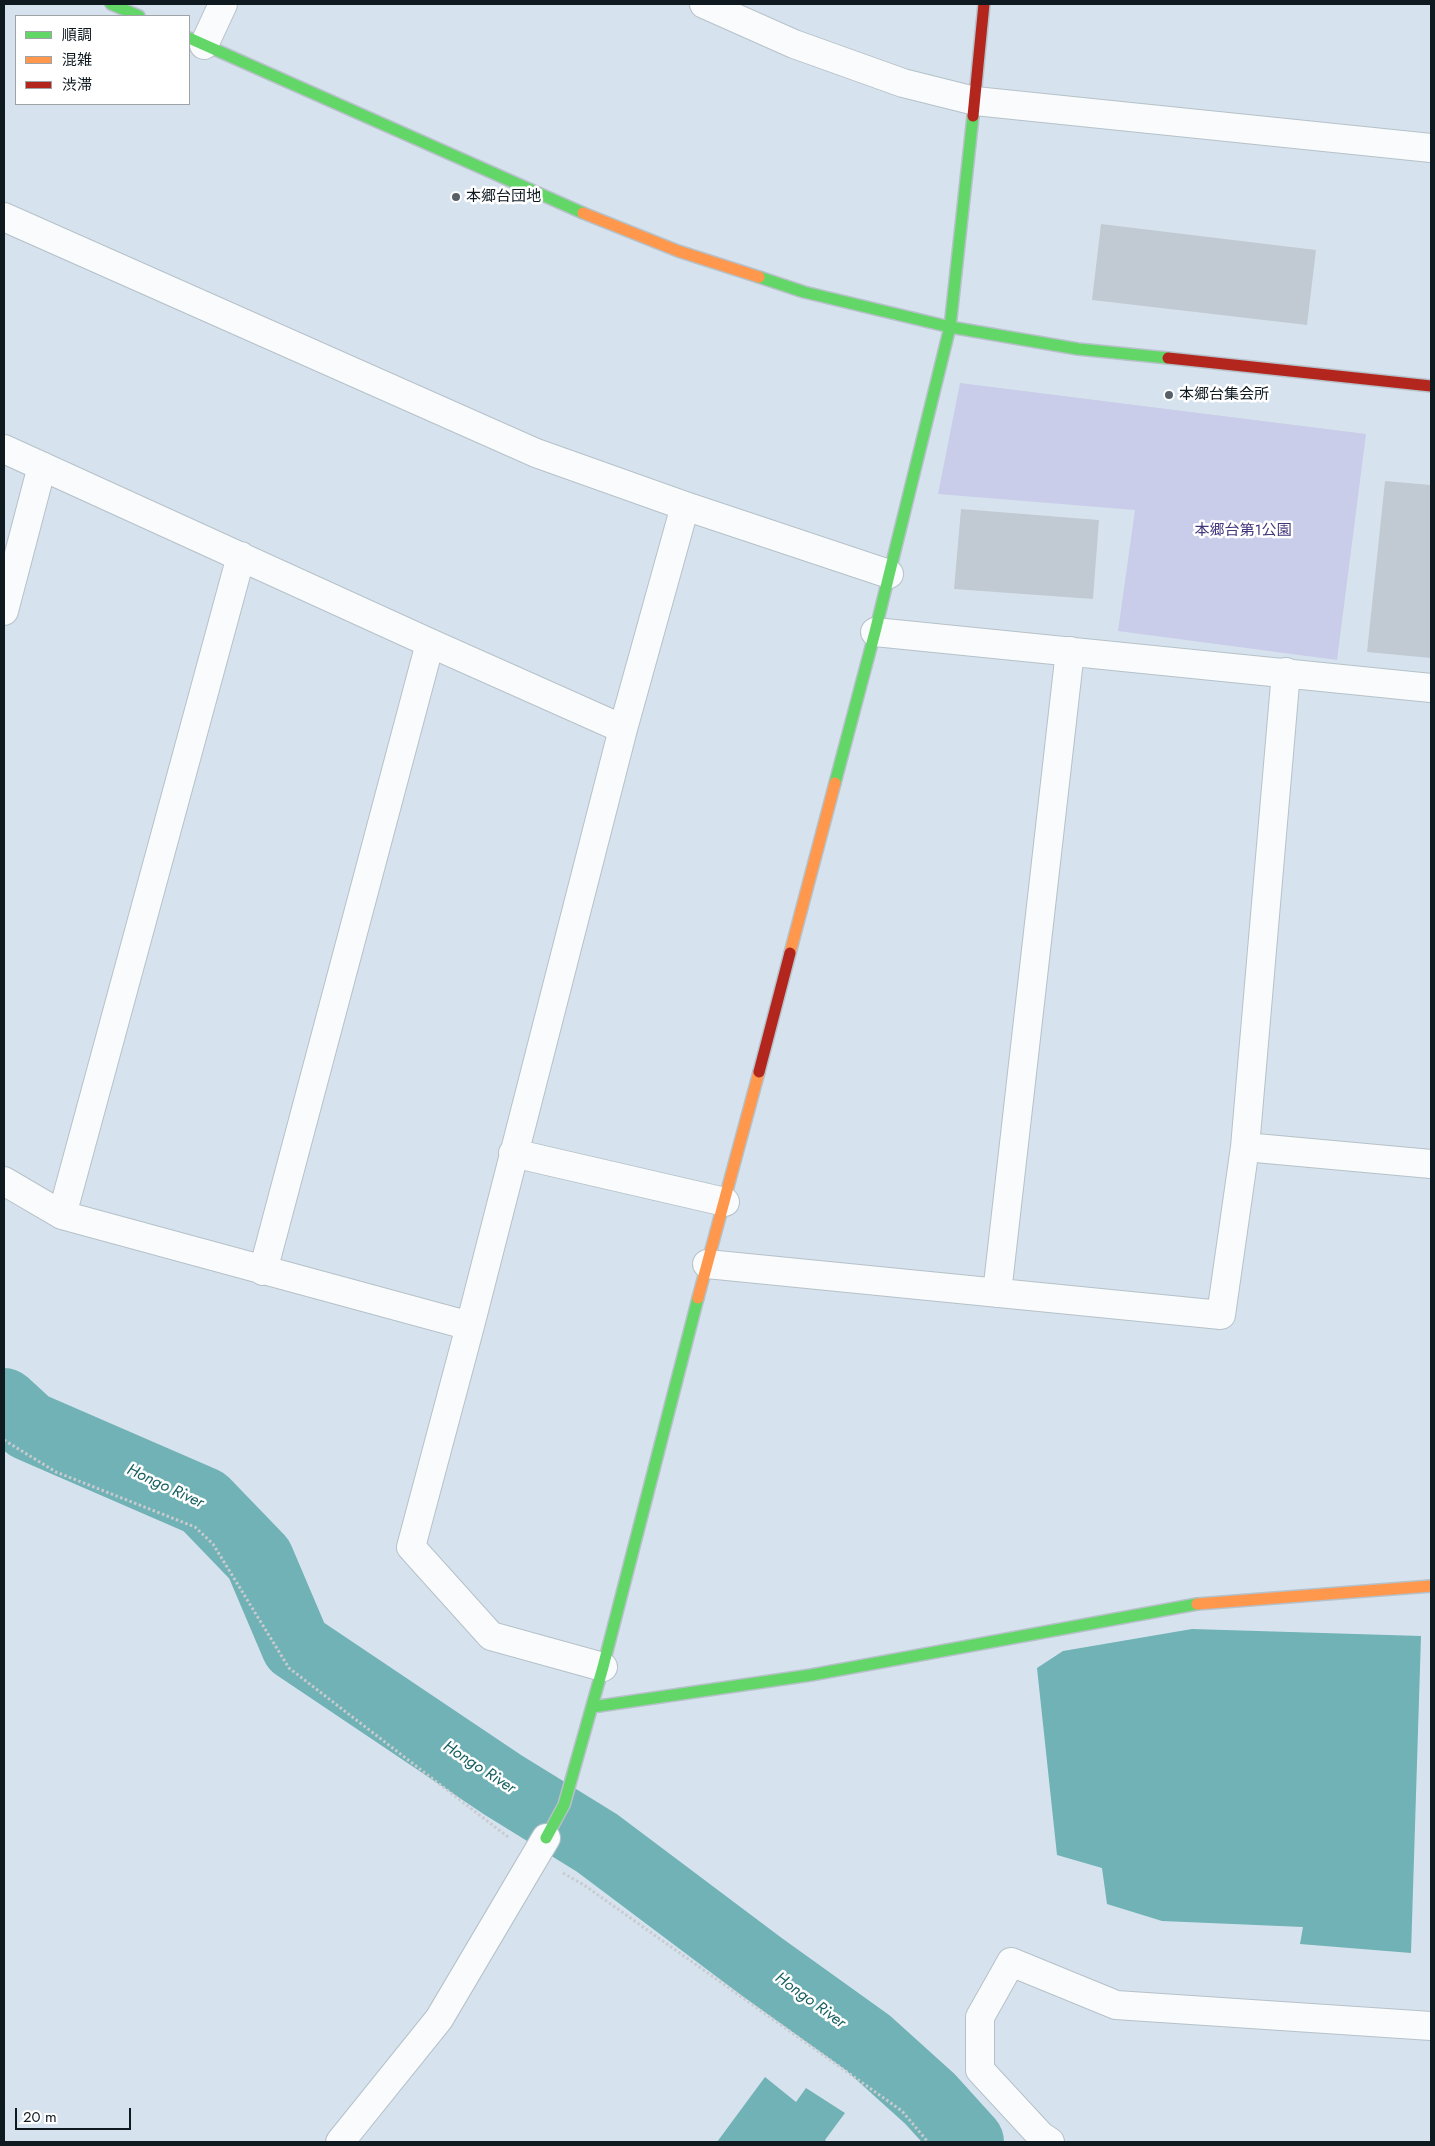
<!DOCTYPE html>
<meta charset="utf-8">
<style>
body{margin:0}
#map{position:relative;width:1435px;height:2146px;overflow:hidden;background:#d6e3ee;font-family:Jost,"Noto Sans JP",sans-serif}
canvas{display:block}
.frame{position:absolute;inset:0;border:5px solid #0f1920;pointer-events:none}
.legend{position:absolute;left:15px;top:15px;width:175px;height:90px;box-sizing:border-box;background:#fff;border:1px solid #9fa3a6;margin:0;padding:6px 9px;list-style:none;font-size:15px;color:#0f1920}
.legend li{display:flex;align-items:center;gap:10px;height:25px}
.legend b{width:25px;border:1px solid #9fa3a6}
.scale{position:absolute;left:15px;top:2108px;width:116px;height:22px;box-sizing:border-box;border:2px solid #0f1920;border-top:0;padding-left:6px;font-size:15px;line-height:18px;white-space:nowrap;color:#0f1920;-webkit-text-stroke:4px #fff;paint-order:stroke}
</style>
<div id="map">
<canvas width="1435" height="2146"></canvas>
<div class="frame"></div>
<ul class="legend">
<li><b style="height:6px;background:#63d668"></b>順調</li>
<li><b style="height:6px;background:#ff974d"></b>混雑</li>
<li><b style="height:6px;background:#b3261e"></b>渋滞</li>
</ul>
<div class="scale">20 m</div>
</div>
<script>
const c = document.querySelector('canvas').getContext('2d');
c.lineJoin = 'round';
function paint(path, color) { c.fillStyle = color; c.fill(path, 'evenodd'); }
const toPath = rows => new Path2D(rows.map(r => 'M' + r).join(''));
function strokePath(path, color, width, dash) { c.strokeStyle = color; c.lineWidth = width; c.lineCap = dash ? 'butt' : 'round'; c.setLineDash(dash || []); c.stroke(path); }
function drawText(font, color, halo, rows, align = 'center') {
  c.font = font + ' Jost,"Noto Sans JP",sans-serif'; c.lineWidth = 5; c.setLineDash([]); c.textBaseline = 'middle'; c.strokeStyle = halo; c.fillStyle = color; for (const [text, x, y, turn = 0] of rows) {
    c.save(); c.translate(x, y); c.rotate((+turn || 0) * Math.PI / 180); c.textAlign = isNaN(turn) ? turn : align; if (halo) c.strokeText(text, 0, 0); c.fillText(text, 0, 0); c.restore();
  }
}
paint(toPath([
 [960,383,1366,434,1337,660,1118,631,1135,510,938,494]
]), '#c9cde9');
paint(toPath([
 [1192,1629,1421,1636,1411,1953,1300,1944,1303,1927,1162,1921,1107,1904,1102,1868,1057,1855,1037,1668,1063,1651],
 [765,2077,796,2102,806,2088,845,2113,825,2140,827,2142,717,2142]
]), '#70b2b6');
strokePath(toPath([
 [4,1403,29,1426,204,1502,259,1559,296,1646,503,1785,597,1843,762,1967,868,2043,930,2099,969,2142]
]), '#70b2b6', 70);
paint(toPath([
 [1101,224,1316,250,1307,325,1092,300],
 [1385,481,1431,485,1431,658,1367,652],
 [961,509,1099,520,1093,599,954,589]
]), '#c1cad3');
const street = toPath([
 [704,4,794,44,903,83,975,101,1431,148],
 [204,45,223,4],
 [4,217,536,453,685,506,889,574],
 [4,449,430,643,623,729],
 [4,611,42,466],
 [875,632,1431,688],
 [1245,1147,1431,1164],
 [513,1153,725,1202],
 [4,1181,62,1215,470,1326],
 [62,1215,241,556],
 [707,1264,1221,1315,1245,1147,1286,672],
 [263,1271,430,643],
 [997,1293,1070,651],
 [603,1667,491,1636,411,1547,470,1326,623,729,685,506],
 [340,2142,439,2019,546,1838],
 [1050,2142,1041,2136,980,2070,980,2017,1011,1962,1116,2005,1431,2026]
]);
const fast = toPath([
 [111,4,139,16],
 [189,38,583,213],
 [759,277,804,292,950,327,1078,349,1168,358],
 [835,783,875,632,950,327,973,116],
 [592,1707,811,1675,1197,1604],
 [546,1838,564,1805,603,1667,698,1298]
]);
const slow = toPath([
 [583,213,678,251,759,277],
 [790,953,835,783],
 [698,1298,759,1072],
 [1197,1604,1431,1586]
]);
const jam = toPath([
 [973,116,984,4],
 [1168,358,1431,386],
 [759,1072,790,953]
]);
strokePath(street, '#b6c1c9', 30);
strokePath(fast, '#b6c1c9', 14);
strokePath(slow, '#b6c1c9', 14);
strokePath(jam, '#b6c1c9', 14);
strokePath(toPath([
 [4,1440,56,1472,195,1527,213,1544,289,1668,508,1837],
 [563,1873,584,1885,902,2111,928,2142]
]), '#c8cbcf', 3, [2.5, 2.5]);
strokePath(street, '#f9fbfc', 28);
strokePath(fast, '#63d668', 11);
strokePath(slow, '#ff974d', 11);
strokePath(jam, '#b3261e', 11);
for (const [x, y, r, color] of [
 [456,197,5,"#556068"],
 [1169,395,5,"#556068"]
]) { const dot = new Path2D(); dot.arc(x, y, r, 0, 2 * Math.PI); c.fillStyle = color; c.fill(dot); strokePath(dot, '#fff', 2); }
drawText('15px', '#0f1920', '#fff', [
 ["本郷台団地",466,197],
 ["本郷台集会所",1179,395]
], 'left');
drawText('15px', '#42367c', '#fff', [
 ["本郷台第1公園",1243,531]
]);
drawText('italic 16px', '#165f60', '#fff', [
 ["Hongo River",165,1487,25],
 ["Hongo River",479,1768,33],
 ["Hongo River",810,2001,36]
]);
</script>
